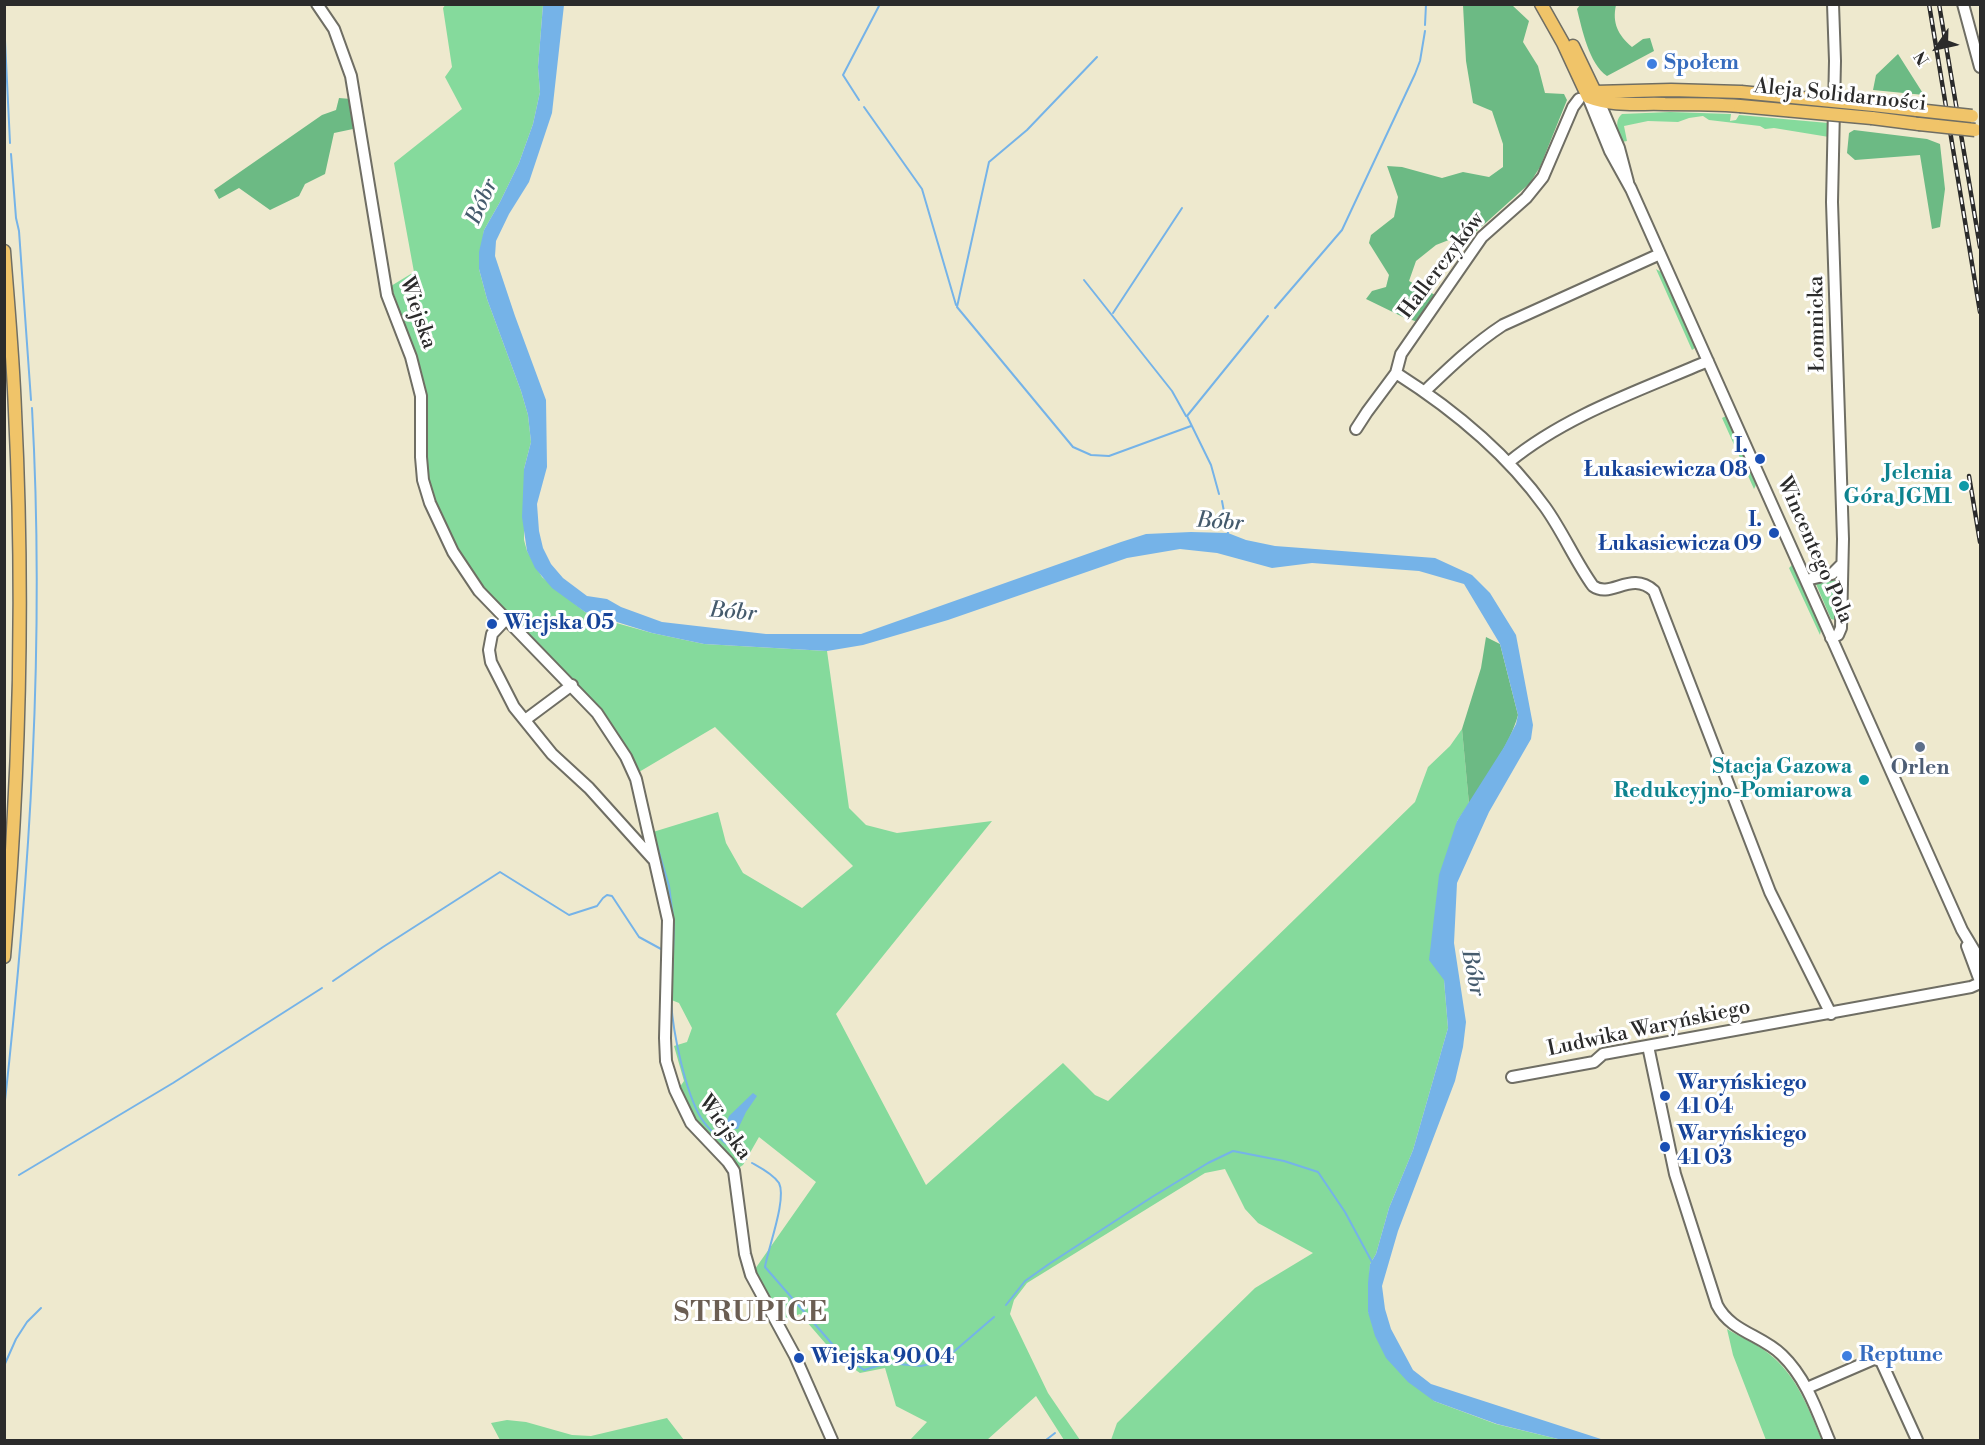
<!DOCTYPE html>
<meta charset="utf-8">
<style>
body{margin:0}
#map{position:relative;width:1985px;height:1445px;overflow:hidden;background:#eee9ce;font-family:"Libre Bodoni",serif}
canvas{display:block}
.frame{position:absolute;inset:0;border:6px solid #2b2b2b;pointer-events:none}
.north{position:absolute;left:1907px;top:18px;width:60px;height:60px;-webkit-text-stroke:4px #fff;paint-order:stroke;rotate:236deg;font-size:16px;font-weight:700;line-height:24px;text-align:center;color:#2b2b2b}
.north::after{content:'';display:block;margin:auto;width:21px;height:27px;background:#2b2b2b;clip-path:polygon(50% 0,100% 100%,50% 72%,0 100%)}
</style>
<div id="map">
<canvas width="1985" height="1445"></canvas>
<div class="frame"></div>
<div class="north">N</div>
</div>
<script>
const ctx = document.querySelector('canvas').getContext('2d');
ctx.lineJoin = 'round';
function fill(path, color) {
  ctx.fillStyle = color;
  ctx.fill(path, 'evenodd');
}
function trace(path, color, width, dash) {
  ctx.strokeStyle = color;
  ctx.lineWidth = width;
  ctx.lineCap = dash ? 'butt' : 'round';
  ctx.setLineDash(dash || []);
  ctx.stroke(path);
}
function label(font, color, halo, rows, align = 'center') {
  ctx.font = font + ' "Libre Bodoni",serif';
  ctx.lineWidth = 6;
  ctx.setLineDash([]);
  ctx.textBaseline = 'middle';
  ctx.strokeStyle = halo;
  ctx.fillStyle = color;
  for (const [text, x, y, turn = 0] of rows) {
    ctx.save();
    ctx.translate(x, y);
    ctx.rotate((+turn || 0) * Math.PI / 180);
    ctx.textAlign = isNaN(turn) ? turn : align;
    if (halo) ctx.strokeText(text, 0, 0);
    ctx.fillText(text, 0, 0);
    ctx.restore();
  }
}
fill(new Path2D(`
 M446 4 543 5 538 67 540 92 533 124 519 163 500 202 484 230 479 269 487 299 521 391 528 415 531 442 524 469V540L527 551 542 577 585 612 602 619 652 633 704 644 827 651 849 808 866 825 897 833 992 821 836 1014 926 1185 1063 1063 1095 1095 1108 1101 1415 802 1428 767 1450 746 1462 729 1469 804 1457 821 1444 980 1448 1028 1413 1150 1389 1208 1376 1254 1370 1264 1368 1312 1434 1401 1496 1424 1562 1440H1111L1117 1423 1255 1288 1313 1253 1258 1223 1245 1209 1225 1169 1205 1173 1027 1283 1014 1300 1010 1314 1048 1393 1080 1440H1064L1036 1396 987 1440H910L927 1422 896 1406 885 1368 860 1373 838 1358 800 1314 784 1320 760 1283 755 1269 816 1182 759 1137 743 1165 740 1167 735 1164 714 1137 700 1126 679 1088 684 1081 674 1046 687 1042 692 1028 679 1003 669 999 672 922 666 887 653 832 718 812 726 843 743 873 802 908 853 866 715 727 639 772 618 733 605 716 483 587 456 549 434 502 427 477 424 450 425 396 422 373 391 286 414 272 394 163 462 109 445 77 452 67 443 8Z
 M1670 112 1731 114 1730 121 1736 120 1739 115 1828 123 1829 137 1774 128 1765 129 1760 126 1709 120 1703 116 1689 118 1678 122 1648 121 1624 126 1627 141 1622 142C1619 132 1613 122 1622 114Z
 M1656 269 1661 272 1695 348 1692 350Z
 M1726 416 1756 485 1754 489 1722 418Z
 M1792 565 1821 630 1820 635 1789 568Z
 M1835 578 1837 580 1835 620 1831 619 1816 584Z
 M1727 1329C1740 1337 1756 1343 1768 1353 1797 1375 1808 1408 1822 1440H1766L1733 1355Z
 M667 1418 684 1440H500L491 1423 507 1420 526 1422 572 1435 591 1436Z`), '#85da9c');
fill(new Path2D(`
 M1463 5H1512L1529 21 1523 42 1538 66 1545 93 1564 94 1567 100 1540 167 1530 183 1469 238 1459 236 1436 245 1416 261 1409 281 1437 296 1418 322 1403 317 1366 299 1372 291 1386 287 1389 275 1369 243 1371 235 1394 217 1398 197 1387 166 1402 167 1442 178 1463 172 1489 177 1503 167V144L1492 111 1473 103 1466 61Z
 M1580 5H1616C1612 23 1618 35 1632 47L1643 39 1650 38 1654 51 1607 76C1589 64 1582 29 1577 9Z
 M1898 54 1924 95 1873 90 1876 75Z
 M339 98 351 99 353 129 334 133 325 174 305 184 299 196 270 210 239 188 219 199 214 190 322 115 336 110Z
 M1854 130 1927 139 1940 144 1945 189 1940 227 1932 229 1920 155 1855 160 1847 153 1849 133Z
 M1486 637 1500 644 1518 715C1510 745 1485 778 1469 804L1462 729 1481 668Z`), '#6cba84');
fill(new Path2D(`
 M543 5H564L552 113 529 182 509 214 496 241 495 256 515 316 546 400 547 467 537 504 539 531 543 548 551 564 563 578 587 596 607 599 621 607 662 622 766 634H861L1121 542 1146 534 1191 532 1228 533 1246 540 1275 546 1435 558 1472 575 1490 593 1516 635 1533 725 1531 739 1489 812 1457 883 1454 943 1466 1022 1463 1047 1455 1081 1398 1231 1382 1286 1385 1309 1391 1329 1413 1370 1431 1384 1604 1440H1562L1497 1424 1434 1401 1408 1382 1386 1358 1375 1336 1368 1312V1283L1370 1264 1376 1254 1389 1208 1413 1150 1448 1028 1444 980 1429 960 1439 875 1457 821 1504 747 1516 724 1518 715 1500 644 1464 584 1419 571 1312 563 1272 568 1217 553 1180 549 1127 558 948 620 863 645 827 651 704 644 652 633 585 612 552 588 535 568 527 551 522 517 524 469 531 442 528 415 521 391 487 299 479 269V252L484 230 500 202 519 163 533 124 540 92 538 67Z
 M753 1093 757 1096 746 1112 738 1129H731L725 1126 729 1116Z`), '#75b3e8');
trace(new Path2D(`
 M4 20 10 143
 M1425 25 1426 4
 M1097 57 1027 130 989 162 957 307 1073 447 1091 455 1109 456 1191 426
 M859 100 843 75 880 4
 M864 107 922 189 956 305
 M11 154 16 218 19 231 31 400
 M1084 280 1172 391 1186 416
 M1275 308 1342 230 1415 74 1420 61 1425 31
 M1113 313 1182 208
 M1219 494 1211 465 1187 416 1268 316
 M1222 501 1228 533
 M654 835 669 886 674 924 673 953
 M671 953 673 954C673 970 670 986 671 1001 673 1033 685 1091 701 1118 712 1135 731 1147 746 1159
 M333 981 383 947 500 872 569 915 597 906 603 898 607 895 612 896 639 937 661 949
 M4 1110C30 876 45 643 32 408
 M752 1163C761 1168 773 1174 779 1183 787 1199 768 1248 765 1267L840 1353 864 1370 887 1363 921 1366 943 1361 994 1317
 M19 1175 173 1083 322 988
 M1006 1305 1025 1281 1049 1264 1152 1197 1208 1163 1233 1151 1284 1161 1318 1172 1345 1212 1372 1262
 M4 1366 16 1339 27 1322 41 1308
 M1046 1440 1055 1433`), '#75b3e8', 2);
const minor = new Path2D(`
 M317 4 334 29 351 76 387 295 411 357 421 396V457L423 480 430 503 453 552 479 591 597 713 626 757 636 779 668 920 665 1038 666 1061 675 1090 691 1123 728 1162 734 1171 745 1254 751 1275 795 1356 832 1440
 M1963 4 1980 67
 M1628 182 1619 148 1595 92 1588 97 1610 151 1631 189 1962 930 1980 960
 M1396 373C1451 408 1507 454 1545 507 1563 532 1575 561 1593 586 1611 599 1631 570 1654 591L1770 892 1831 1014
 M1425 391C1450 367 1474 344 1503 325L1660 254
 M1356 429 1367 412 1396 373 1401 354 1482 237 1526 198 1543 177 1573 107 1579 99
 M1509 462C1566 415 1641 390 1708 361
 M1806 580 1832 574 1842 564
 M506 619 492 634 489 650 491 662 514 707 552 754 589 788 653 859
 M1831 638 1838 635 1841 628 1843 539 1832 202 1835 61 1833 4
 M525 720 572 685
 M1967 946 1980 981
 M1648 1046 1675 1174 1717 1305C1731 1332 1762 1335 1782 1355 1806 1378 1817 1411 1829 1440
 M1512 1077 1594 1062 1603 1054 1971 987 1980 983
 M1807 1388 1874 1359 1881 1361 1917 1440`);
const major = new Path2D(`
 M1541 4 1563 43 1588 97C1614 107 1638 103 1665 104 1690 104 1715 104 1740 106
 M1573 46 1595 92 1671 90 1741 92
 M1873 105 1917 110
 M1872 118 1919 124
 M4 251C8 304 13 357 15 411 24 593 20 775 4 957`);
trace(minor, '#6f6e64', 14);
trace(major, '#6f6e64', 15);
trace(minor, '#fff', 10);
trace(major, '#f0c469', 12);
const rail = new Path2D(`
 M1929 4 1980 312
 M1939 4 1980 247
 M1969 476 1980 542`);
trace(rail, '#2b2b2b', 4.5);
trace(rail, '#fff', 2, [7]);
const majorBridge = new Path2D(`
 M1741 92 1873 105
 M1740 106 1872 118
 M1917 110 1972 116
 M1919 124 1975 130`);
trace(majorBridge, '#6f6e64', 15, []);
trace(majorBridge, '#f0c469', 12);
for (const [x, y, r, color] of [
 [1652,64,6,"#3f7fe0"],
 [1760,459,6,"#1a4fb4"],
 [1964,486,6,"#0f9aa8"],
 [1774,533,6,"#1a4fb4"],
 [492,624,6,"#1a4fb4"],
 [1920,747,6,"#5c6f8a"],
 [1864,780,6,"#0f9aa8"],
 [1665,1096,6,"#1a4fb4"],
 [1665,1147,6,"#1a4fb4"],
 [1847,1356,6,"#3f7fe0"],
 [799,1358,6,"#1a4fb4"]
]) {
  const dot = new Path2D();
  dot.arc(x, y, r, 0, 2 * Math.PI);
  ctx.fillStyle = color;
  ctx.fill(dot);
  trace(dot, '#fff', 2);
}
label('bold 21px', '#366cbe', '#fff', [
 ["Społem",1664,64],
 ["Reptune",1859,1356]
], 'left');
label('21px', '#2b2b2b', '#fff', [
 ["Aleja Solidarności",1840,96,6],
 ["Hallerczyków",1442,266,-53],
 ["Wiejska",417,313,71],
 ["Łomnicka",1818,324,-91],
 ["Wincentego Pola",1814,550,66],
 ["Ludwika Waryńskiego",1649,1029,-12],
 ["Wiejska",724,1128,54]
]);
label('bold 21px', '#164399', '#fff', [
 ["I.",1748,447,"right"],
 ["Łukasiewicza 08",1748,471,"right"],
 ["I.",1762,521,"right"],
 ["Łukasiewicza 09",1762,545,"right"],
 ["Wiejska 05",504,624],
 ["Waryńskiego",1677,1084],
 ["41 04",1677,1108],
 ["Waryńskiego",1677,1135],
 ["41 03",1677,1159],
 ["Wiejska 90 04",811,1358]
], 'left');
label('bold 21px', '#0d838f', '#fff', [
 ["Jelenia",1952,474],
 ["Góra JGM1",1952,498],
 ["Stacja Gazowa",1852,768],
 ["Redukcyjno-Pomiarowa",1852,792]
], 'right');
label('bold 21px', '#4e5e75', '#fff', [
 ["Orlen",1920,769]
]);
label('italic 22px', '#455b6d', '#fff', [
 ["Bóbr",483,202,-66],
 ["Bóbr",1220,523,4],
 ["Bóbr",733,613,5],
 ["Bóbr",1472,973,79]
]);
ctx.letterSpacing = '1.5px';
label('bold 27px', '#6b5e53', '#fff', [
 ["STRUPICE",751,1315]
]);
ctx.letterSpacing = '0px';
</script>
